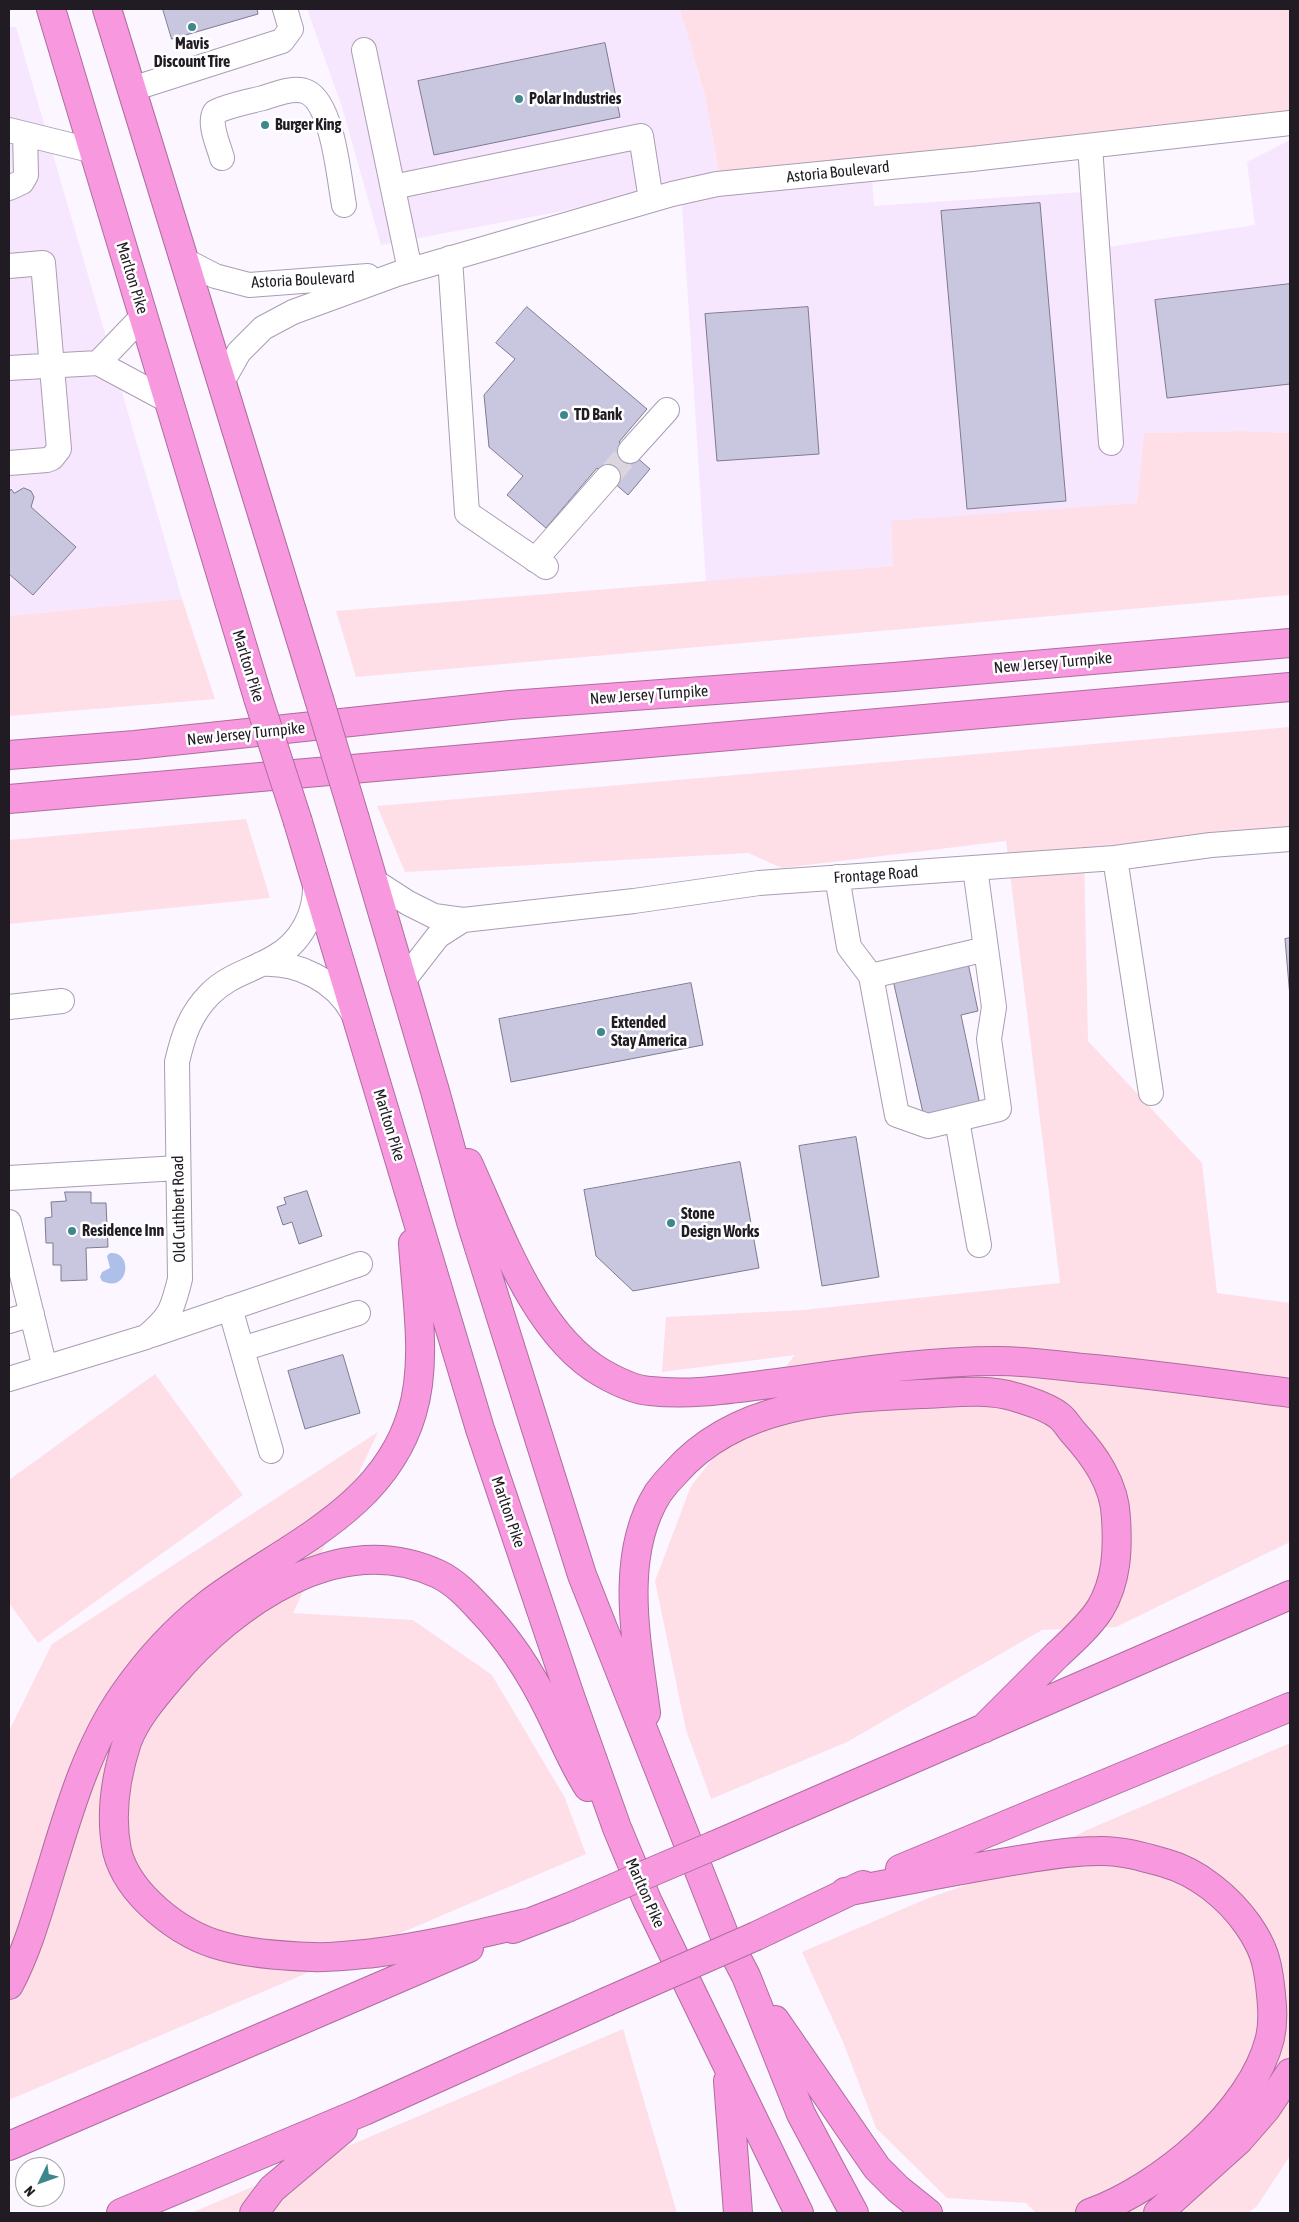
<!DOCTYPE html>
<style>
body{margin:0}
#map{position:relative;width:1299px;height:2222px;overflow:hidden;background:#fbf6ff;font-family:"Asap Condensed",sans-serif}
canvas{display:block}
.frame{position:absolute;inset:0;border:10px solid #211c24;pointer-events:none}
.north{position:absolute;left:15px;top:2157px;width:50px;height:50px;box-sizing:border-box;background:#fff;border:1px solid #a6a4a7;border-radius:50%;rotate:228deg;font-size:14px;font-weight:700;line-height:20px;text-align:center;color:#211c24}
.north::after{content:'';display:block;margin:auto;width:18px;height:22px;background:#3e878a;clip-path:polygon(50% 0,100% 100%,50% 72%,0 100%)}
</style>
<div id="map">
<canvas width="1299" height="2222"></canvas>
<div class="frame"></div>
<div class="north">N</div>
</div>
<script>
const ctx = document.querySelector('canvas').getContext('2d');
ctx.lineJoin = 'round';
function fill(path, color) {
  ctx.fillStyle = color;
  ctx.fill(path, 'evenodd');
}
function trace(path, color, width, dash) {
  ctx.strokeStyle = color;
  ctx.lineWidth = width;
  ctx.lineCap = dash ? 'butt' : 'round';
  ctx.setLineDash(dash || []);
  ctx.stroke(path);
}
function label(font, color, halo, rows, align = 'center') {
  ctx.font = font + ' "Asap Condensed",sans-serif';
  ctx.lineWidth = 5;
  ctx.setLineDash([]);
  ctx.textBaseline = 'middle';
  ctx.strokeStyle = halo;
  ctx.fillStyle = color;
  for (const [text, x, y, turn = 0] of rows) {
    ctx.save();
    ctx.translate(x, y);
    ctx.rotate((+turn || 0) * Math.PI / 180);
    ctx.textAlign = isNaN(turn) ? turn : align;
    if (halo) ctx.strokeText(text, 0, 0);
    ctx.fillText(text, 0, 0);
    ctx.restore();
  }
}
fill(new Path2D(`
 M307 9H680L705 96 720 178 871 163 874 206 1100 191 1107 247 1255 225 1247 162 1290 140V433L1242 431 1144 433 1137 503 891 522 893 566 706 582 681 189 381 245 342 107Z
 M9 27H16L182 599 9 616Z`), '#f6e7fe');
fill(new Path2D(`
 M680 9H1290V115L720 178 705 96Z
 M1242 431 1290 433V595L356 677 336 611 893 566 891 521 1137 503 1144 433Z
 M182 599 215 699 9 716V616Z
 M1290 727V829L1084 849 1088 1041 1202 1163 1217 1293 1290 1303V1542L1116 1627 1042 1630 847 1742 711 1799 686 1730 655 1581 691 1486 795 1355 662 1372 666 1317 803 1310 1060 1283 1006 841 782 868 748 853 405 872 377 806Z
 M246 819 270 898 9 924V840Z
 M155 1374 243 1495 38 1643 9 1603V1480Z
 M378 1432 293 1613 413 1620 492 1675 565 1798 586 1854 9 2100V1731L52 1644Z
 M1290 1743V2156L1257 2206 1248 2213H1036L1026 2203 947 2198 876 2128 843 2042 802 1952 926 1899 1008 1870 1087 1830Z
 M623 2029 677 2213H191Z`), '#fedfe7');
fill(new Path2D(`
 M110 1253C134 1251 129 1294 102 1281L100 1277 102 1272 110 1268 107 1256Z`), '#aebfe9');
const building = new Path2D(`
 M163 9H257L258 14 172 39Z
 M605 43 620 117 434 155 418 81Z
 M1040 203 1066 501 967 509 941 211Z
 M1290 284V384L1167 398 1155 300Z
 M527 307 647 409 619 442 650 469 628 495 597 468 546 528 507 495 523 476 489 447 484 395 515 359 496 343Z
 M808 307 819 454 717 461 705 314Z
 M24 488 31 491 34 497 31 507 76 547 33 595 9 574V492L11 489 14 493Z
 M1290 938V997L1285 939Z
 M968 963 978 1011 961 1015 980 1105 924 1117 893 980Z
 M691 983 703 1045 511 1082 499 1019Z
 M856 1137 879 1277 822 1286 799 1146Z
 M740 1162 759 1268 633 1291 596 1256 584 1190Z
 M307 1191 322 1236 299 1244 292 1222 283 1225 277 1207 286 1204 284 1198Z
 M65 1192H91V1203H106L108 1247 86 1248 87 1280 61 1281V1265H53V1243H46L45 1218 52 1217 51 1202 66 1201Z
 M343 1355 360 1413 305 1429 288 1371Z`);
fill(building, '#c9c6df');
trace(building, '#7e7b91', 1);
trace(new Path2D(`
 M608 477 630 451`), '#dad5de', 24, [24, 12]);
const minor = new Path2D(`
 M364 50 410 270
 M132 89 282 41 291 29 285 9
 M9 130 94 151
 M1090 146 1111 443
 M222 158C219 146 208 124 215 112 230 105 247 102 263 98 276 94 294 86 307 92 333 104 339 179 344 205
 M393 187 641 136 651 200
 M9 188 22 182 26 175 25 134
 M450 258 467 513 546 567
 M184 260 215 276 249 285 368 276
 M9 266 43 263 59 449 52 458 47 460 9 463
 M143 316 98 363 169 401
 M9 368 98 363
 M222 382 239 352 263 328 293 312 397 274 672 194 717 184 972 159 1290 123
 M630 451 667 410
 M535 560 608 477
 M1115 858 1151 1093
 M837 877 849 947 871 976 897 1115 928 1126 999 1109 989 1039 994 1007 975 868
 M374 881 408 903 434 916 463 920 634 901 759 883 1115 858 1211 845 1290 839
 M261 964C298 962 335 980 353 1013
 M871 976 986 949
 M403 981 438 936 463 920
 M9 1007 62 1001
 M957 1120 979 1245
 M9 1178 178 1168
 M9 1222 45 1368
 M230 1308 271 1451
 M9 1321 32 1314
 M152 1335 360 1264
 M242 1349 358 1313
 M9 1379 146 1337C171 1316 172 1310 180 1279L177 1062C183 1036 190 1014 210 994 229 975 251 971 273 958 301 943 317 913 315 881`);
const highway = new Path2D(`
 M51 9 258 698
 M107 9 319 699
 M9 755 135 745 510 705 894 677 1290 643
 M9 799 1290 687
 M355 819 435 1091 471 1222 582 1575 724 1934 746 1976 801 2114 854 2213
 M298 822 480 1429 570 1696 617 1828 647 1900 799 2213
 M468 1163C499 1230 535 1335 602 1373 616 1381 634 1390 650 1391 693 1396 737 1388 778 1383 850 1373 924 1361 997 1361 1025 1361 1054 1365 1082 1368 1152 1374 1221 1384 1290 1393
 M646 1713C637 1643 618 1557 658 1493 663 1486 669 1479 675 1473 736 1403 835 1398 921 1394 952 1393 986 1388 1015 1397 1029 1401 1047 1407 1058 1415 1064 1419 1068 1426 1072 1431 1094 1455 1115 1484 1116 1518 1118 1549 1117 1581 1100 1609 1089 1626 1072 1641 1057 1655 1033 1679 1008 1704 983 1729
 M715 1845 1290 1595
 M900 1869 1290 1707
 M845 1892C897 1882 949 1872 1001 1863 1033 1858 1065 1851 1098 1851 1120 1850 1144 1857 1165 1863 1198 1872 1229 1898 1248 1925 1263 1947 1267 1960 1270 1985 1272 2003 1274 2020 1270 2038 1252 2112 1160 2188 1090 2213
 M531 1922C479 1934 428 1946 374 1953 355 1955 333 1958 313 1957 283 1956 251 1954 222 1946 180 1935 128 1895 117 1851 110 1816 116 1776 127 1742 136 1718 155 1696 172 1676 234 1603 339 1528 438 1574 455 1582 468 1596 480 1609 509 1639 531 1673 549 1710 562 1736 572 1762 588 1787
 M513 1929 567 1908
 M756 1936 863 1885
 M9 1985C25 1955 35 1922 45 1889 66 1822 84 1751 124 1694 147 1661 175 1630 207 1605 281 1548 383 1512 412 1413 428 1361 416 1296 413 1243
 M775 2020 877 2168 898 2189 928 2213
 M728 2081 738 2213
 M9 2146 469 1948
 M121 2213 364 2111 606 2002
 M254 2213 272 2189 343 2129
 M1158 2213 1239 2140 1266 2109 1290 2073`);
trace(minor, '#aa9db2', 26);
trace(highway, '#ad6d9e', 30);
trace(minor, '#fff', 24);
trace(highway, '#f899df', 28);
const highwayBridge = new Path2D(`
 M258 698 298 822
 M319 699 355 819
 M567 1908 715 1845
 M606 2002 756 1936`);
trace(highwayBridge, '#ad6d9e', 30, []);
trace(highwayBridge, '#f899df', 28);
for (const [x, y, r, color] of [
 [192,27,5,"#3e878a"],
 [519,99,5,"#3e878a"],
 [265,125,5,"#3e878a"],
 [564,415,5,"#3e878a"],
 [601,1032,5,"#3e878a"],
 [671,1223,5,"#3e878a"],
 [72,1231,5,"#3e878a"]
]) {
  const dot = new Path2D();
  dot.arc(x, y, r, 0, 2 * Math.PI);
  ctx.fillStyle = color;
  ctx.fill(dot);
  trace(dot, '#fff', 2);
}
label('bold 16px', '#211c24', '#fff', [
 ["Mavis",192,44,"center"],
 ["Discount Tire",192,62,"center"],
 ["Polar Industries",529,99],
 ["Burger King",275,125],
 ["TD Bank",574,415],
 ["Extended",611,1023],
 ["Stay America",611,1041],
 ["Stone",681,1214],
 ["Design Works",681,1232],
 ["Residence Inn",82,1231]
], 'left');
label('16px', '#211c24', '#fff', [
 ["Astoria Boulevard",838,172,-6],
 ["Marlton Pike",132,278,73],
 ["Astoria Boulevard",303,280,-3],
 ["New Jersey Turnpike",1053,663,-5],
 ["Marlton Pike",248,666,73],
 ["New Jersey Turnpike",649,695,-4],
 ["New Jersey Turnpike",246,734,-6],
 ["Frontage Road",876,875,-4],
 ["Marlton Pike",389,1125,73],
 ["Old Cuthbert Road",179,1209,-91],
 ["Marlton Pike",508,1512,71],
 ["Marlton Pike",645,1893,66]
]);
</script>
